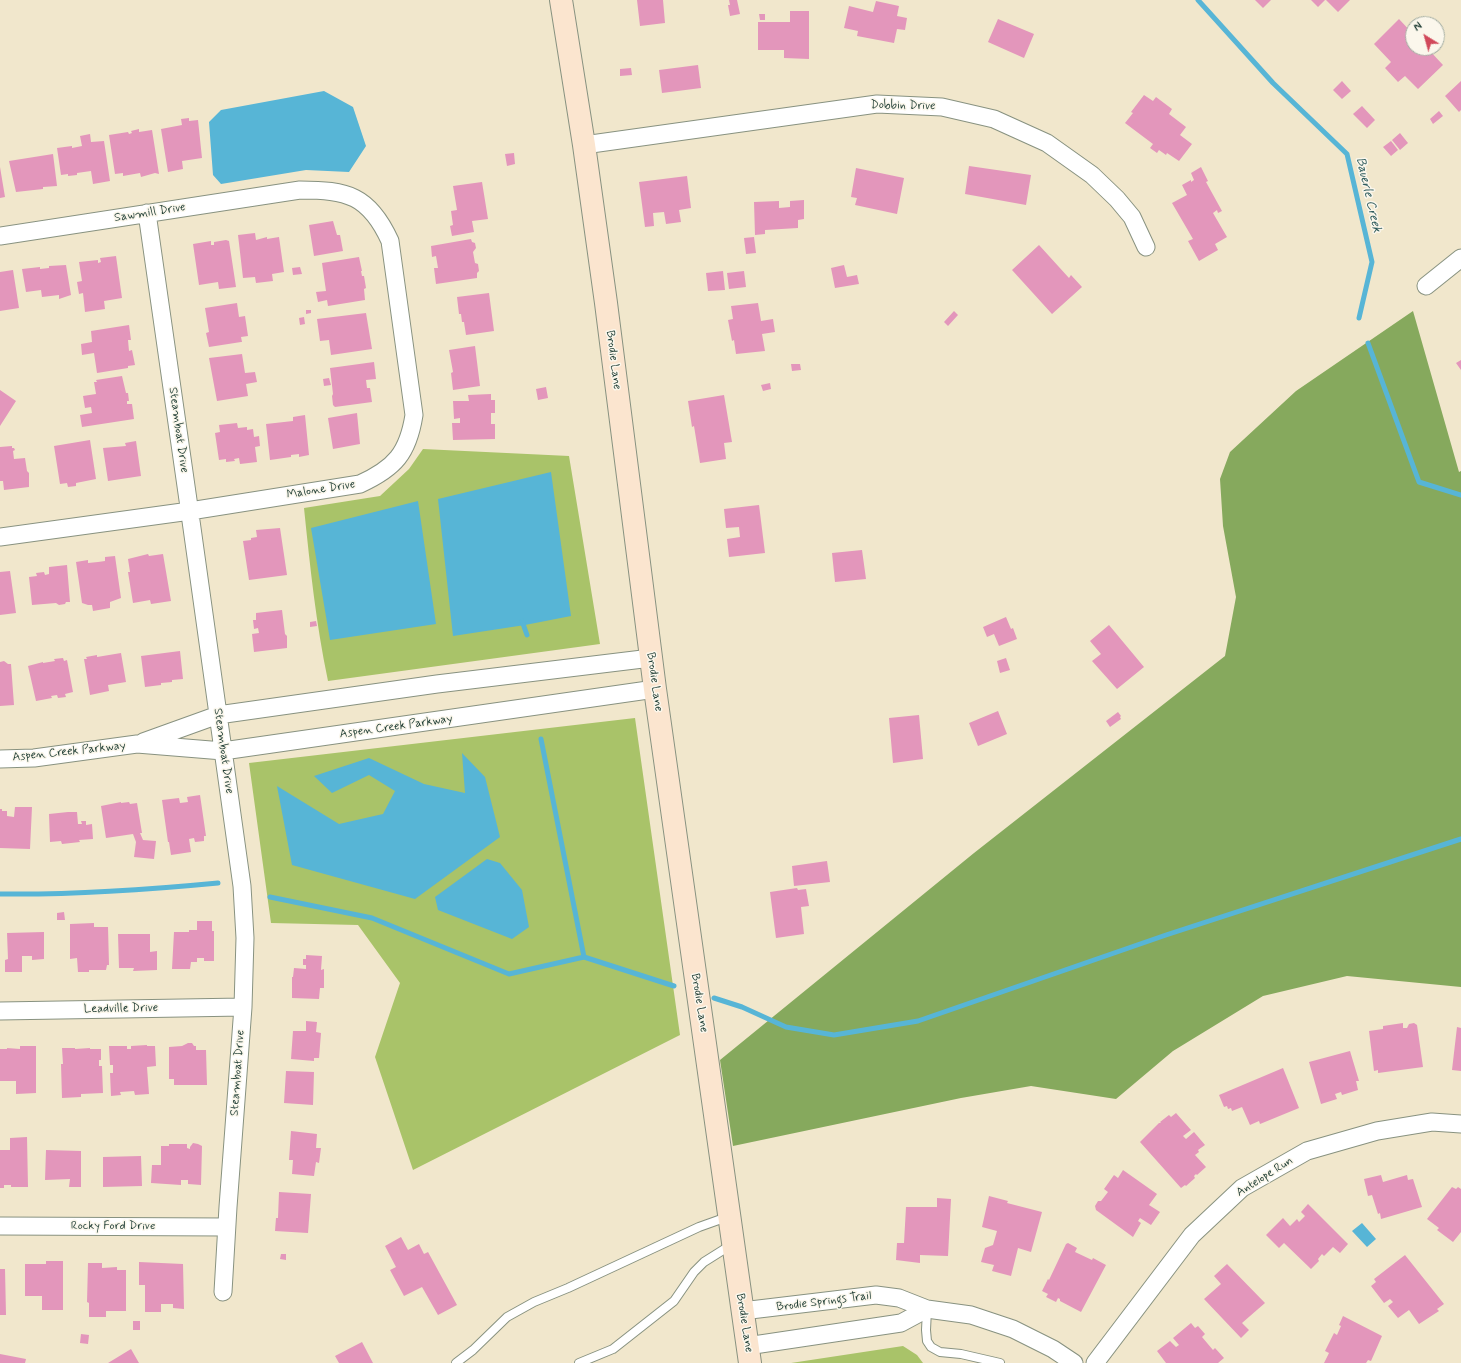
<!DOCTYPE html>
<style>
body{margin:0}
#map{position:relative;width:1461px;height:1363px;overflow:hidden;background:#f1e7cc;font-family:Mynerve,sans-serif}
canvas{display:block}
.north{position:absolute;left:1405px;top:16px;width:40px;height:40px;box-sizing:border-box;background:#fbf7ec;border:1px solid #a3ada2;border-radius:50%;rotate:323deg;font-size:11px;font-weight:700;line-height:16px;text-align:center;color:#1f3d34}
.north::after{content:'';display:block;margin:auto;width:14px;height:18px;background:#d1495b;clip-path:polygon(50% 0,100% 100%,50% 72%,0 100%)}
</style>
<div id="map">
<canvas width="1461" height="1363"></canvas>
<div class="north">N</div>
</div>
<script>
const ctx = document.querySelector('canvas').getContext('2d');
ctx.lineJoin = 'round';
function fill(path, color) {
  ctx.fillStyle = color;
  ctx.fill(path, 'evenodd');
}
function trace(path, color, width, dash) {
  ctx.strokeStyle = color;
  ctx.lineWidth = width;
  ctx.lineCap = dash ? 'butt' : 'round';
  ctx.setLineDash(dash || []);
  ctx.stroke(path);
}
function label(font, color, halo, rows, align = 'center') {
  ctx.font = font + ' Mynerve,sans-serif';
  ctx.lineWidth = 3;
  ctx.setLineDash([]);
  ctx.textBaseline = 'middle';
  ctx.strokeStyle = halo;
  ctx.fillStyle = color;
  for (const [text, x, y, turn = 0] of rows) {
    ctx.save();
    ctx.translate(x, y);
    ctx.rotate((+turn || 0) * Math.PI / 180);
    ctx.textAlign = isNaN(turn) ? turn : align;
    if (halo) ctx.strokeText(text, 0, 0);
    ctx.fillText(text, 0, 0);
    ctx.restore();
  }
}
fill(new Path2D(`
 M423 449 569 456 600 644 328 681C316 624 310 566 304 508L380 496 409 469Z
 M635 718 680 1035 413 1170 375 1057 400 983 358 925 271 923 249 763Z
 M903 1346 917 1355 923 1363H791Z`), '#a9c369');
fill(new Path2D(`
 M1413 311 1459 472 1461 471V987L1347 976 1263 996 1173 1051 1116 1099 1031 1086 961 1098 733 1146 720 1060 974 853 1225 656 1236 597 1223 526 1220 479 1230 452 1296 391Z`), '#86a95d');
fill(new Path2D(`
 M324 91 353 107 366 146 349 172 306 170 221 184 213 175 209 122 221 110Z
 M551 472 571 616 525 625 453 636 438 499Z
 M418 501 436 624 330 640 311 528Z
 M462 753 485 777 500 837 415 899 292 865 277 786 339 824 383 814 395 791 369 775 332 793 314 776 369 758 424 784 465 793Z
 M487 859 500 863 522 890 529 927 512 939 438 910 435 897Z
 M1362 1223 1376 1239 1367 1247 1352 1231Z`), '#57b5d6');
trace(new Path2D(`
 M1198 0 1273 83 1347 154 1372 262 1359 318
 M1368 343 1419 482 1461 495
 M522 621 527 635
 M541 739 584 957 674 986
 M0 894C73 895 145 890 218 883
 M270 897 372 918 509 974 584 957
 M714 998 742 1007 786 1027 834 1035 918 1021 1166 935 1461 839`), '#57b5d6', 5);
fill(new Path2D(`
 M637 0H663L665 23 640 26Z
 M729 0H737L740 14 730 16 728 5H730Z
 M1255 0H1271L1263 8Z
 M1311 0H1325L1318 7Z
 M1326 0H1350L1338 12Z
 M876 1 899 6 897 16 907 18 905 30 897 29 894 43 857 36 858 31 844 28 849 6 873 12Z
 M790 11H809V59L784 58V50H758V22H790Z
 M759 14H765V20H760Z
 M998 19 1034 34 1024 58 988 42Z
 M1399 19 1413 34 1411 37 1413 39V48H1422L1426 52 1429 50 1443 65 1418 89 1405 76 1398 82 1385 68 1391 62 1374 44Z
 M698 65 701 88 662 93 659 70Z
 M631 68 632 75 620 76V69Z
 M1342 81 1351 91 1342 99 1333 90Z
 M1461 81V110L1459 112 1445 96Z
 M1144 95 1153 101 1156 97 1172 109 1169 114 1186 127 1180 135 1192 144 1179 161 1167 153 1166 155 1159 150 1157 153 1150 148 1153 144 1125 123 1133 113 1131 112Z
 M1362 106 1375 120 1367 128 1353 114Z
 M1439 111 1443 116 1433 124 1430 119Z
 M189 118V121L198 120 202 158 182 161 183 169 168 172 161 129 182 125 181 119Z
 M139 129V132L152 130 159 174 155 173 141 177 140 173 123 176V173L115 174 109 135 128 132 129 134 132 133 131 131Z
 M1400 133 1408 143 1400 150 1392 140Z
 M90 134 91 142 104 141 110 181 93 184 91 171 77 173V175L68 176V174L61 175 57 148 72 146V148L82 146 80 136Z
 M1391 141 1398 150 1391 156 1383 147Z
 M514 153 515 164 507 166 505 154Z
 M53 154 57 186 43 187V189L16 192 9 161Z
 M969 166 1031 175 1026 205 965 194Z
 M0 167 5 197 0 198Z
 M1201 167 1208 181 1206 182 1222 211 1218 213 1217 210 1213 213 1227 237 1215 244 1218 250 1199 261 1188 241 1193 239 1172 203 1187 195 1182 185 1191 180V182L1194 180 1191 173Z
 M856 168 904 178 897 214 855 205 857 198 851 197Z
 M687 176 691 208 679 210 681 222 666 224 664 212 653 213 654 226 645 227 639 182Z
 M482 182 488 219 472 221 474 232 452 236 450 226 453 225 451 211 457 210 453 186Z
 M804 200V219L798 220V228L765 230V234L755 235 754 202 779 201V208L790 207V201Z
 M333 221 337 235H340L343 251 314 256 309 225Z
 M255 233 256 240 267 237V239L279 237 284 272 272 274 273 281 256 283 255 277 243 278 238 235Z
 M754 237 756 253 746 254 744 238Z
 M471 239 472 242 475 243 476 248 473 252 475 263 478 264 479 271 477 273V278L436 284 434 268H438L436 256 432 257 431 246Z
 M226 240 229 241 236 287 219 289 218 282 199 285 193 244 211 241V245H214V242Z
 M1039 245 1069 278 1071 275 1082 287 1052 314 1012 270Z
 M116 256 122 298 104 301 105 309 85 312 83 293 79 294 77 282 82 281 79 262 98 260V263L101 262 100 258Z
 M359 257 362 271H361L362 276H364L366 288 364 289 365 300 328 306 327 300 318 302 316 292 326 291 322 263Z
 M66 265 71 295 59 299V295L42 297 41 290 26 292 22 269 40 267V269L49 268V266Z
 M844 265 847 277 857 275 859 284 835 288 831 268Z
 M300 267 302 274 293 275 292 268Z
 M13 270 19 308 0 311V272Z
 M723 271 725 290 708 291 706 273Z
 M744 271 746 287 729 289 727 273Z
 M489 293 494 331 466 335 464 322H462L461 314H459L457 297Z
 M237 303 239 317 245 316 248 336 241 337 242 342H241L209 347 206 333 209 332 205 308Z
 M758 303 761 321 773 319 775 332 762 334 765 351 736 354 734 340 732 341 728 320 733 319 731 306Z
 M306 310H311V313L306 314Z
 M954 311 958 315 948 326 944 322Z
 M366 313 372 349 331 355 329 340 320 341 317 319Z
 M304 317 305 324 300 325 299 318Z
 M129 325 131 340H128L129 351 132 350 135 365 128 366V368L97 373 94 353 82 355 81 344 92 342 91 331Z
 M475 346 480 386 453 390 451 373 453 372 449 350Z
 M242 354 245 373 255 372 257 382 246 384 248 396 217 401 209 358Z
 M1461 360V370L1456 363Z
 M374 362 376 379 366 380 367 388H370L372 402 335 407 333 405 332 396 333 394 330 368Z
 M791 364H800L801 370 792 371Z
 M122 376 126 393H128L129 401H127V404H132L134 419 82 427 80 415 92 413 91 407 85 408 83 396 96 394 94 382H97L96 380Z
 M329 378 331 385 324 386 323 379Z
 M770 383 771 389 763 391 761 385Z
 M546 387 548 398 538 400 536 389Z
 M0 390 16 401 0 426Z
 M491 394V400H495V413H491V424H495V439L453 440 452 423H460V418L454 419 453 401H469L468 395Z
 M724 395 732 442 724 443 726 459 700 463 694 426 692 427 688 401Z
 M357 413 360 444 333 449 328 418Z
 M305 415 309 455 299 457V454L291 455V457L270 460 266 424 293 421V417Z
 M237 423 238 428 247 427V430L253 429 254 437 259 436 260 446 255 447 257 462 240 464 239 458 234 459 235 461 226 462V459L219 460 215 433 220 432 219 425Z
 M90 440 96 479 76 483V486L68 487 67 483 60 484 54 446Z
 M136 441 141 476 108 481 103 448 126 446 125 443Z
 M12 446V448H14L15 450 13 451 14 459 25 458 27 471 29 473V487L4 490 3 481H0V447Z
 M759 505 765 553 729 557 727 539 740 537 739 527 726 528 724 509Z
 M280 528 287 575 249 580 243 541 251 540V538L257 537 256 530Z
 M862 550 866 579 835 582 832 553Z
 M148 554 149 556 163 554 171 601 151 604 150 600 133 603 128 572H130L128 559Z
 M115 556 121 598 110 602V608L93 611 92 605H88L82 603 76 562 88 560V563L98 562 105 561V557Z
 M67 565 70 602H66L65 604 59 605 56 603 32 605 29 577 37 576 36 573 44 572 45 575 49 574V567Z
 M10 571 16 613 0 615V572Z
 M282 610 285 634 287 636V648L254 652 252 634 259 633 258 628 254 629 253 620H256V613Z
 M1006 617 1011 629 1013 628 1017 639 999 646 994 634 987 637 983 627Z
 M316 621 317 626 310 627V622Z
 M1109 625 1144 667 1117 689 1092 661 1101 654 1090 641Z
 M180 651 183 679 172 680V682L161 683V685L145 687 141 656Z
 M121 653 126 682 108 685 109 691 90 695 84 659H87L86 657 97 655V657Z
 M63 658 64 661 67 660 73 692 65 694 66 697 58 698 57 695 51 696 52 698 36 701 28 666 43 662V663L55 661 54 659Z
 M1006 658 1010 670 1000 673 997 661Z
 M4 661 8 664H11L14 705 0 706V662Z
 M998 711 1007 734 978 746 969 723Z
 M1118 712 1121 716 1120 717 1121 719 1110 727 1106 721Z
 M919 715 923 759 893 763 889 718Z
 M200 795 206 836H204V841L195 842 194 838 189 839 191 852 171 855 169 842H168L162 800 179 798 180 803 188 802 187 797Z
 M121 802V803L129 802 130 804 137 803 142 833H140L143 840 156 841 154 859 134 857 136 842 133 834 106 838 101 806Z
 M15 807H32L30 849 0 848V809H2V811H7V816L14 817Z
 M68 812H77L78 824H82L81 821H86V825L92 824 93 839 79 840 80 842 62 844 61 841 50 842 49 814Z
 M827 861 830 882 794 886 792 866Z
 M797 888 798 890 806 889 809 906 801 907 804 934 776 938 770 892Z
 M64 912 65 920H57V913Z
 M197 921H212V931H214V961H204V958H197V962H191L190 969H172L174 932H189V930H197Z
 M94 923V927H108L109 965H107L106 970H89V972H78L77 958 70 959V924Z
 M44 932V959L32 960V956H22V972H5V960L8 959 7 933Z
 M118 934H150V952L157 951V970L133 971 134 968H119Z
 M306 955 322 956 321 970 324 969V988H320L319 999 292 998V977H293L294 968 306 969V965H303V959H306Z
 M306 1021 317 1022 316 1032 321 1033 319 1058H314V1061L291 1059 293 1031H306Z
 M1403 1023V1028H1407L1409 1024 1414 1023 1417 1025 1423 1067 1378 1073V1070L1374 1071 1369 1031 1383 1029V1026Z
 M1457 1027 1461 1028V1071L1452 1070Z
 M188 1043H192L194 1046H196V1050H206L207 1085H174V1079H169V1047L182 1046Z
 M147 1045V1046H155L156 1066 147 1067 149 1094 135 1095 134 1091 120 1092 121 1095 111 1096 110 1073H113V1065H110L109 1046H127V1049H131V1046Z
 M20 1046H36V1093L16 1094V1081H0V1049H7V1048L20 1049Z
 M62 1048H75V1049L90 1048V1049H101V1060H99V1066H102L103 1093 81 1094V1097L62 1098 61 1064H63Z
 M1350 1051 1359 1081H1356L1358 1090 1342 1095 1341 1092 1335 1094 1337 1099 1321 1104 1309 1062Z
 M1283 1068 1299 1108 1260 1124 1259 1121 1250 1125 1242 1107 1232 1111 1231 1108 1228 1109 1227 1106 1224 1107 1219 1095Z
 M286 1071 314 1072 313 1105 284 1103Z
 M1176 1113 1191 1130 1183 1136 1186 1139 1194 1132 1205 1145 1198 1150 1199 1152 1195 1155 1206 1167 1197 1175 1196 1174 1194 1176 1195 1178 1186 1186 1185 1185 1181 1188 1140 1142 1159 1123H1161L1160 1122 1169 1115 1171 1117Z
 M291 1131 317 1134 316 1148H321L319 1163 316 1162 314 1176 292 1174 293 1160H289Z
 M27 1137 28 1187H11V1185H4V1188H0V1150H10V1138Z
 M193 1143 198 1144 202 1146 201 1185 188 1184V1180H181V1185L151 1183 152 1165H161V1146H169V1144H187V1148L190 1149V1147Z
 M46 1150 81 1151V1187H69L70 1179 45 1180Z
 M141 1156 142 1186 103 1187V1157Z
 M1123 1170 1157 1194 1149 1205 1160 1212 1151 1225 1140 1218 1138 1221 1141 1223 1133 1237 1096 1210 1095 1206 1098 1201H1101L1108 1192 1104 1189 1114 1175 1118 1178Z
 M1381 1175 1383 1182 1407 1175 1408 1180 1413 1179 1422 1207 1381 1219 1380 1213 1378 1214 1372 1195 1368 1196 1364 1179Z
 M1452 1187 1456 1189 1458 1187 1461 1189V1232L1453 1242 1437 1230 1439 1228 1427 1219Z
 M279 1192 311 1194 308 1233 275 1231 276 1218H278Z
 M989 1196 1008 1201 1007 1203 1042 1212 1031 1252 1018 1248 1011 1276 992 1271 994 1265 981 1262 985 1248 993 1245 997 1231 982 1227Z
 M937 1198 951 1199 948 1256 920 1255V1263L896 1260 897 1243H904L906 1207H937Z
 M1308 1204 1348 1244 1340 1253 1333 1247 1324 1256 1322 1254 1318 1259 1319 1261 1311 1269 1284 1243 1279 1248 1266 1235 1283 1218 1290 1226 1297 1219 1299 1222 1305 1216 1301 1212Z
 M401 1237 408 1250 419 1244 424 1254 428 1252 457 1305 438 1315 422 1287 404 1296 390 1270 396 1267 385 1246Z
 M1068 1243 1077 1248 1075 1252 1092 1260 1093 1258 1106 1265 1081 1312 1060 1301V1299L1058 1298 1056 1302 1046 1297 1048 1294 1042 1291 1048 1279 1049 1280 1066 1244Z
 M281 1254H286V1260L280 1259Z
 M1405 1255 1444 1304 1437 1309 1439 1311 1419 1324 1409 1310 1398 1318 1388 1306 1393 1302 1390 1299 1384 1303 1371 1286 1376 1282 1374 1279Z
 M46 1261H63V1310H42V1296H25V1264H46Z
 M139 1262 183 1264 184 1309 173 1308V1304H161V1312H145V1285H139Z
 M88 1263H102V1268L117 1267V1270H126V1311H106V1317H89V1303L87 1302Z
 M1227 1264 1265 1303 1242 1323 1249 1330 1241 1338 1204 1299 1221 1284 1214 1276Z
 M0 1269H5L6 1315H0Z
 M1343 1316 1382 1336 1371 1361 1368 1360 1366 1363H1324L1329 1353 1325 1351 1334 1333 1337 1335 1341 1326 1339 1325Z
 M133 1321H140V1330H133Z
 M1191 1323 1195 1328 1198 1326 1205 1334 1202 1337 1213 1350 1215 1348 1224 1358 1218 1363H1166L1157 1351 1170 1341 1176 1347 1179 1345 1173 1338Z
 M81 1334 89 1335 88 1344 80 1343Z
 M362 1342 373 1363H339L335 1356Z
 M131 1349 139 1363H108Z
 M0 1354 26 1359 25 1363H0Z`), '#e396bb');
const service = new Path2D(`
 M927 1310 926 1330 927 1341 931 1347 940 1352 961 1354 1000 1363
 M456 1363 473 1350 507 1317 534 1302 568 1288 699 1227 727 1217
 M579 1363 613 1349 674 1301 694 1272 704 1262 731 1245`);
const minor = new Path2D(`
 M584 145 877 104 942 107 994 119 1047 143 1092 175 1117 199 1132 217 1146 247
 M147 213 192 528 242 886 245 938 243 1007 228 1207 223 1292
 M0 236 300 190C347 190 369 195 390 241L414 415C408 453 395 468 360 484L190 511 0 537
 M1426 286 1461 258
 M143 742 218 715 437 684 651 658
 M0 759 34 758 137 744 223 751 655 689
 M0 1011 243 1007
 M0 1226 226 1227
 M742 1311 876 1295 899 1298 927 1309 971 1315 1013 1329 1053 1349 1074 1363
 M747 1346 901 1323 927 1309
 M1095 1363 1192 1235 1242 1188 1307 1151 1377 1131 1432 1122 1461 1124`);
const secondary = new Path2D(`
 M561 0 584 145 606 303 655 689 750 1363`);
trace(service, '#889280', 10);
trace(minor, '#889280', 19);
trace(secondary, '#889280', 24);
trace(service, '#fff', 8);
trace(minor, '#fff', 17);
trace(secondary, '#fbe5cf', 22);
label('12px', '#1f3d34', '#fbf7ec', [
 ["Dobbin Drive",903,106,1],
 ["Sawmill Drive",150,213,-9],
 ["Brodie Lane",613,360,83],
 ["Steamboat Drive",178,430,82],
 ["Malone Drive",321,490,-9],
 ["Brodie Lane",654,682,82],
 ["Aspen Creek Parkway",396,727,-8],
 ["Steamboat Drive",223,751,82],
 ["Aspen Creek Parkway",69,752,-6],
 ["Brodie Lane",699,1003,81],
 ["Leadville Drive",121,1009,-1],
 ["Steamboat Drive",238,1073,-86],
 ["Antelope Run",1265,1177,-32],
 ["Rocky Ford Drive",113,1226],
 ["Brodie Springs Trail",824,1302,-7],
 ["Brodie Lane",744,1323,81]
]);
label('italic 13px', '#2d5b5c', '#fbf7ec', [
 ["Bauerle Creek",1368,195,77]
]);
</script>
